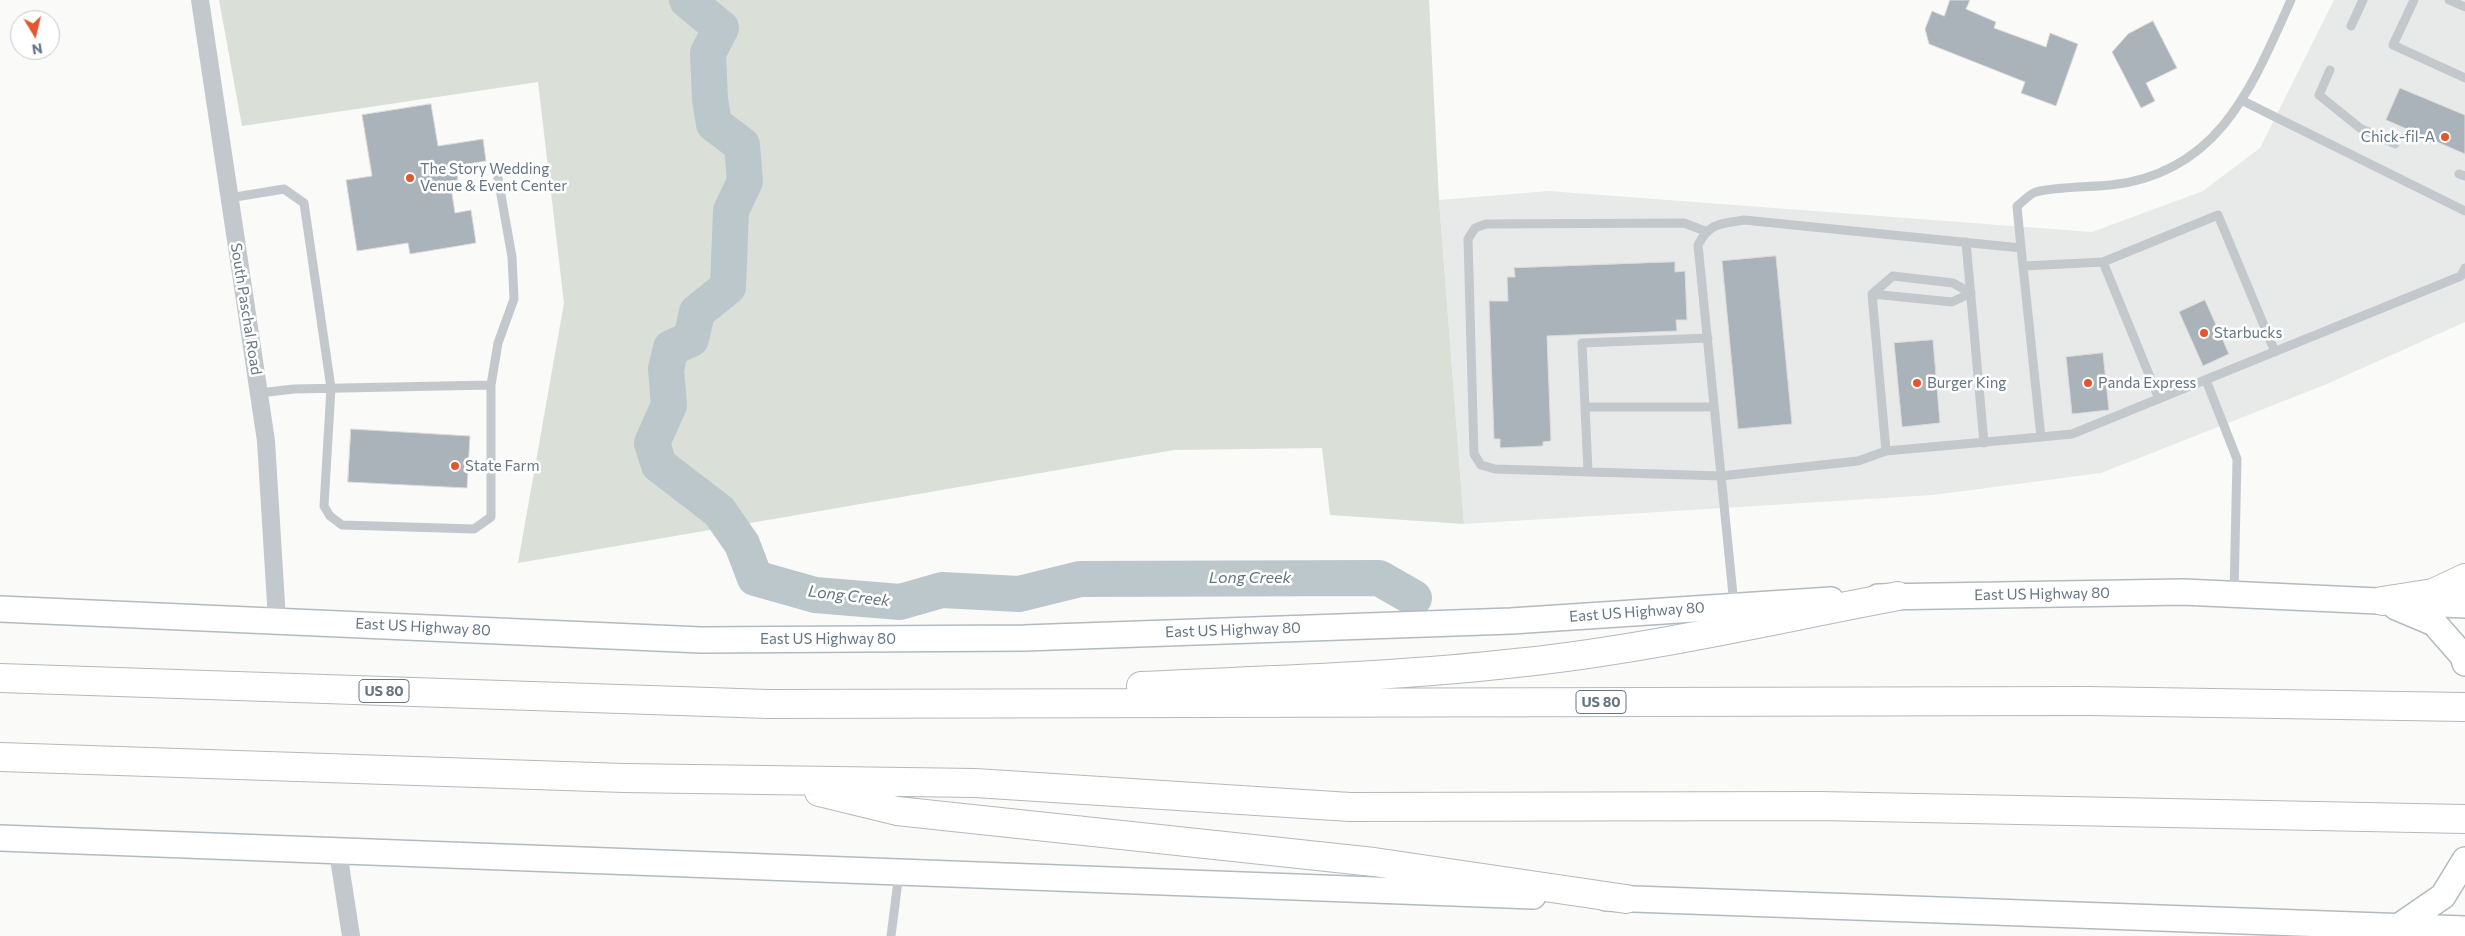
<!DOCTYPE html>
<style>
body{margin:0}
#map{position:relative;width:2465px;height:936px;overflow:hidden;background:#fafaf8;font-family:Commissioner,sans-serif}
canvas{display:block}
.north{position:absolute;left:10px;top:10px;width:50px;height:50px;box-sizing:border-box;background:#fff;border:1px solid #c1c8cd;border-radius:50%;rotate:171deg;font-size:14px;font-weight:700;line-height:20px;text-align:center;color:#657683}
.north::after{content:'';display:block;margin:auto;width:18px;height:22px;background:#e4572e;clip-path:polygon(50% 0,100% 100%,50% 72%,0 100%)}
</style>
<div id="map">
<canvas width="2465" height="936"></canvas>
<div class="north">N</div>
</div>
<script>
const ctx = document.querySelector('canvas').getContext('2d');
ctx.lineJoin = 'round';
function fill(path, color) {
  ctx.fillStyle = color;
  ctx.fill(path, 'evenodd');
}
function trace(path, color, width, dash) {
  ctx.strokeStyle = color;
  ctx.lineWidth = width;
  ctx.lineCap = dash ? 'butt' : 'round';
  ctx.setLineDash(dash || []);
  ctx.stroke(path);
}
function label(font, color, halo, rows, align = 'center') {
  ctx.font = font + ' Commissioner,sans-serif';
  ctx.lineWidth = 5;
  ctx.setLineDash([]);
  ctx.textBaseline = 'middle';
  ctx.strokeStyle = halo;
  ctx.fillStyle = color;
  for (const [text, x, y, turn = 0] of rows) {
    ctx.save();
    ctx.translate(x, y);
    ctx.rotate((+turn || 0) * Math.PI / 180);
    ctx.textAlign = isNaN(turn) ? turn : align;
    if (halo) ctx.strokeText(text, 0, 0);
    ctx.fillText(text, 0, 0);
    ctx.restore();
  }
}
fill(new Path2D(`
 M2334 0H2465V322L2327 384 2101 473 1933 495 1464 524 1439 200 1549 191 2092 232 2203 191 2260 148Z`), '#e8e9e9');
fill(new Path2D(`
 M219 0H1429L1439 200 1464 524 1330 515 1322 448 1174 450 518 563 564 303 538 82 242 126Z`), '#dadfd7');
trace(new Path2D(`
 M687 0 721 28 708 53 710 99 714 124 742 145 745 181 731 211 728 287 697 312 691 339 671 348 666 369 669 405 652 443 659 465 719 511 742 544 755 578 815 595 900 602 942 590 1019 594 1080 579 1379 578 1414 598`), '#bbc7cb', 36);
const building = new Path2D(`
 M1950 0H1970L1966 9 1996 22 1994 28 2046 47 2050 33 2078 44 2056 106 2021 93 2025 82 1929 44 1925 29 1932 11 1944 16Z
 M2153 21 2177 68 2146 83 2155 101 2141 108 2112 52 2128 34Z
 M2400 88 2465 115V154L2386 120Z
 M431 104 438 146 483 139 486 161 455 166 458 180 450 181 455 213 471 210 476 243 410 254 408 243 357 251 346 180 372 176 362 115Z
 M1776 256 1792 424 1738 429 1722 261Z
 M1675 262V272L1685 271 1687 320H1676L1677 331 1547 336 1551 441 1543 442V446L1500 448V439H1494L1489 301H1508L1507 277H1515L1514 268Z
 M2205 300 2229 354 2203 366 2179 312Z
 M1933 340 1940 423 1902 427 1894 343Z
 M2103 353 2109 410 2072 414 2066 357Z
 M351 429 470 436 467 488 348 482Z`);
fill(building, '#aab3b9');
trace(building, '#dcdcda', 1);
const secondary = new Path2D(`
 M1878 597 2183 592 2465 605
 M2396 607 2434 623 2463 656 2465 663
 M0 609 701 640 1024 638 1511 621 1831 600
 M0 838 1533 896
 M1606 898 2465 929
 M2398 927 2443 896 2465 860`);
const primary = new Path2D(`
 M2382 601 2433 593 2465 578`);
const highway = new Path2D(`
 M0 678 768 704 2087 701 2465 707
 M1141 686C1266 680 1392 677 1516 663 1644 650 1771 620 1898 596
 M0 757 624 778 975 783 1350 807 1820 806 2465 819
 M819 792 897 811 1374 862 1626 899`);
trace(secondary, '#b3babf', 28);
trace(primary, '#b5babe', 30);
trace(highway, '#b4b9bd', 30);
trace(new Path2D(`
 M2414 0 2393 45 2465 78
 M2449 0 2465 7
 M2351 26 2363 0
 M2330 70 2319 95 2360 128 2395 144
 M2241 100 2465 211
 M2459 174 2465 176
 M229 198 284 189 304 203 331 388 324 506 330 516 342 525 474 529 491 517V385L498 343 514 299 512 257 498 178
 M1705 231 1684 223 1486 224 1475 228 1468 239 1474 454 1481 465 1495 469 1721 476 1858 461 1886 451
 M1966 242 1984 443
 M2021 248 2041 437 2072 434 2461 276 2465 268
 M2103 262 2218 215 2275 352
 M2024 266 2103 262 2159 399
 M1872 294 1886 451 2041 437
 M1872 294 1893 276 1953 283 1971 293
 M1872 294 1952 302 1971 293
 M2206 380 2237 459 2234 594
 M259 393 294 389 491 385
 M1585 407H1714
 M1588 471 1582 343 1708 338
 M1734 605 1698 245C1710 222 1721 224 1744 220L2021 248 2017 206C2023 202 2029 194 2036 192 2053 187 2091 187 2111 185 2219 173 2252 87 2291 0
 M891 936 899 873`), '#c3c8cc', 9);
trace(new Path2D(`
 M200 0 266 441 277 620
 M338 852 351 936`), '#c3c8cc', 18);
trace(secondary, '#fff', 25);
trace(primary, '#fff', 28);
trace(highway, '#fff', 28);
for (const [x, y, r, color] of [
 [2445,137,5,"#e4572e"],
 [410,178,5,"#e4572e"],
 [2204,333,5,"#e4572e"],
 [1917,383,5,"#e4572e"],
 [2088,383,5,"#e4572e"],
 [455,466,5,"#e4572e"]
]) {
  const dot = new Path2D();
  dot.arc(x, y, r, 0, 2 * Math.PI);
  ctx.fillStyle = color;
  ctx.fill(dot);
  trace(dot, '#fff', 2);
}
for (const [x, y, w] of [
 [384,691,50],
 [1601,702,50]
]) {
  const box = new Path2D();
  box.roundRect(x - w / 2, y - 11.5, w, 23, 4);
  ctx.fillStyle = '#fff';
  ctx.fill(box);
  trace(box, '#657683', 1);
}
label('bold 14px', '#657683', null, [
 ["US 80",384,691],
 ["US 80",1601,702]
]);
label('15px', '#657683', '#fff', [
 ["Chick-fil-A",2435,137,"right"],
 ["The Story Wedding",420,169],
 ["Venue & Event Center",420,186],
 ["Starbucks",2214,333],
 ["Burger King",1927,383],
 ["Panda Express",2098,383],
 ["State Farm",465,466]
], 'left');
label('15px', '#657683', '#fff', [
 ["South Paschal Road",246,309,81],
 ["East US Highway 80",2042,594,-1],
 ["East US Highway 80",1637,612,-4],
 ["East US Highway 80",423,627,3],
 ["East US Highway 80",1233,630,-2],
 ["East US Highway 80",828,639]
]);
label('italic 16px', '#60757c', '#fff', [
 ["Long Creek",1250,578],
 ["Long Creek",849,596,7]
]);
</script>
